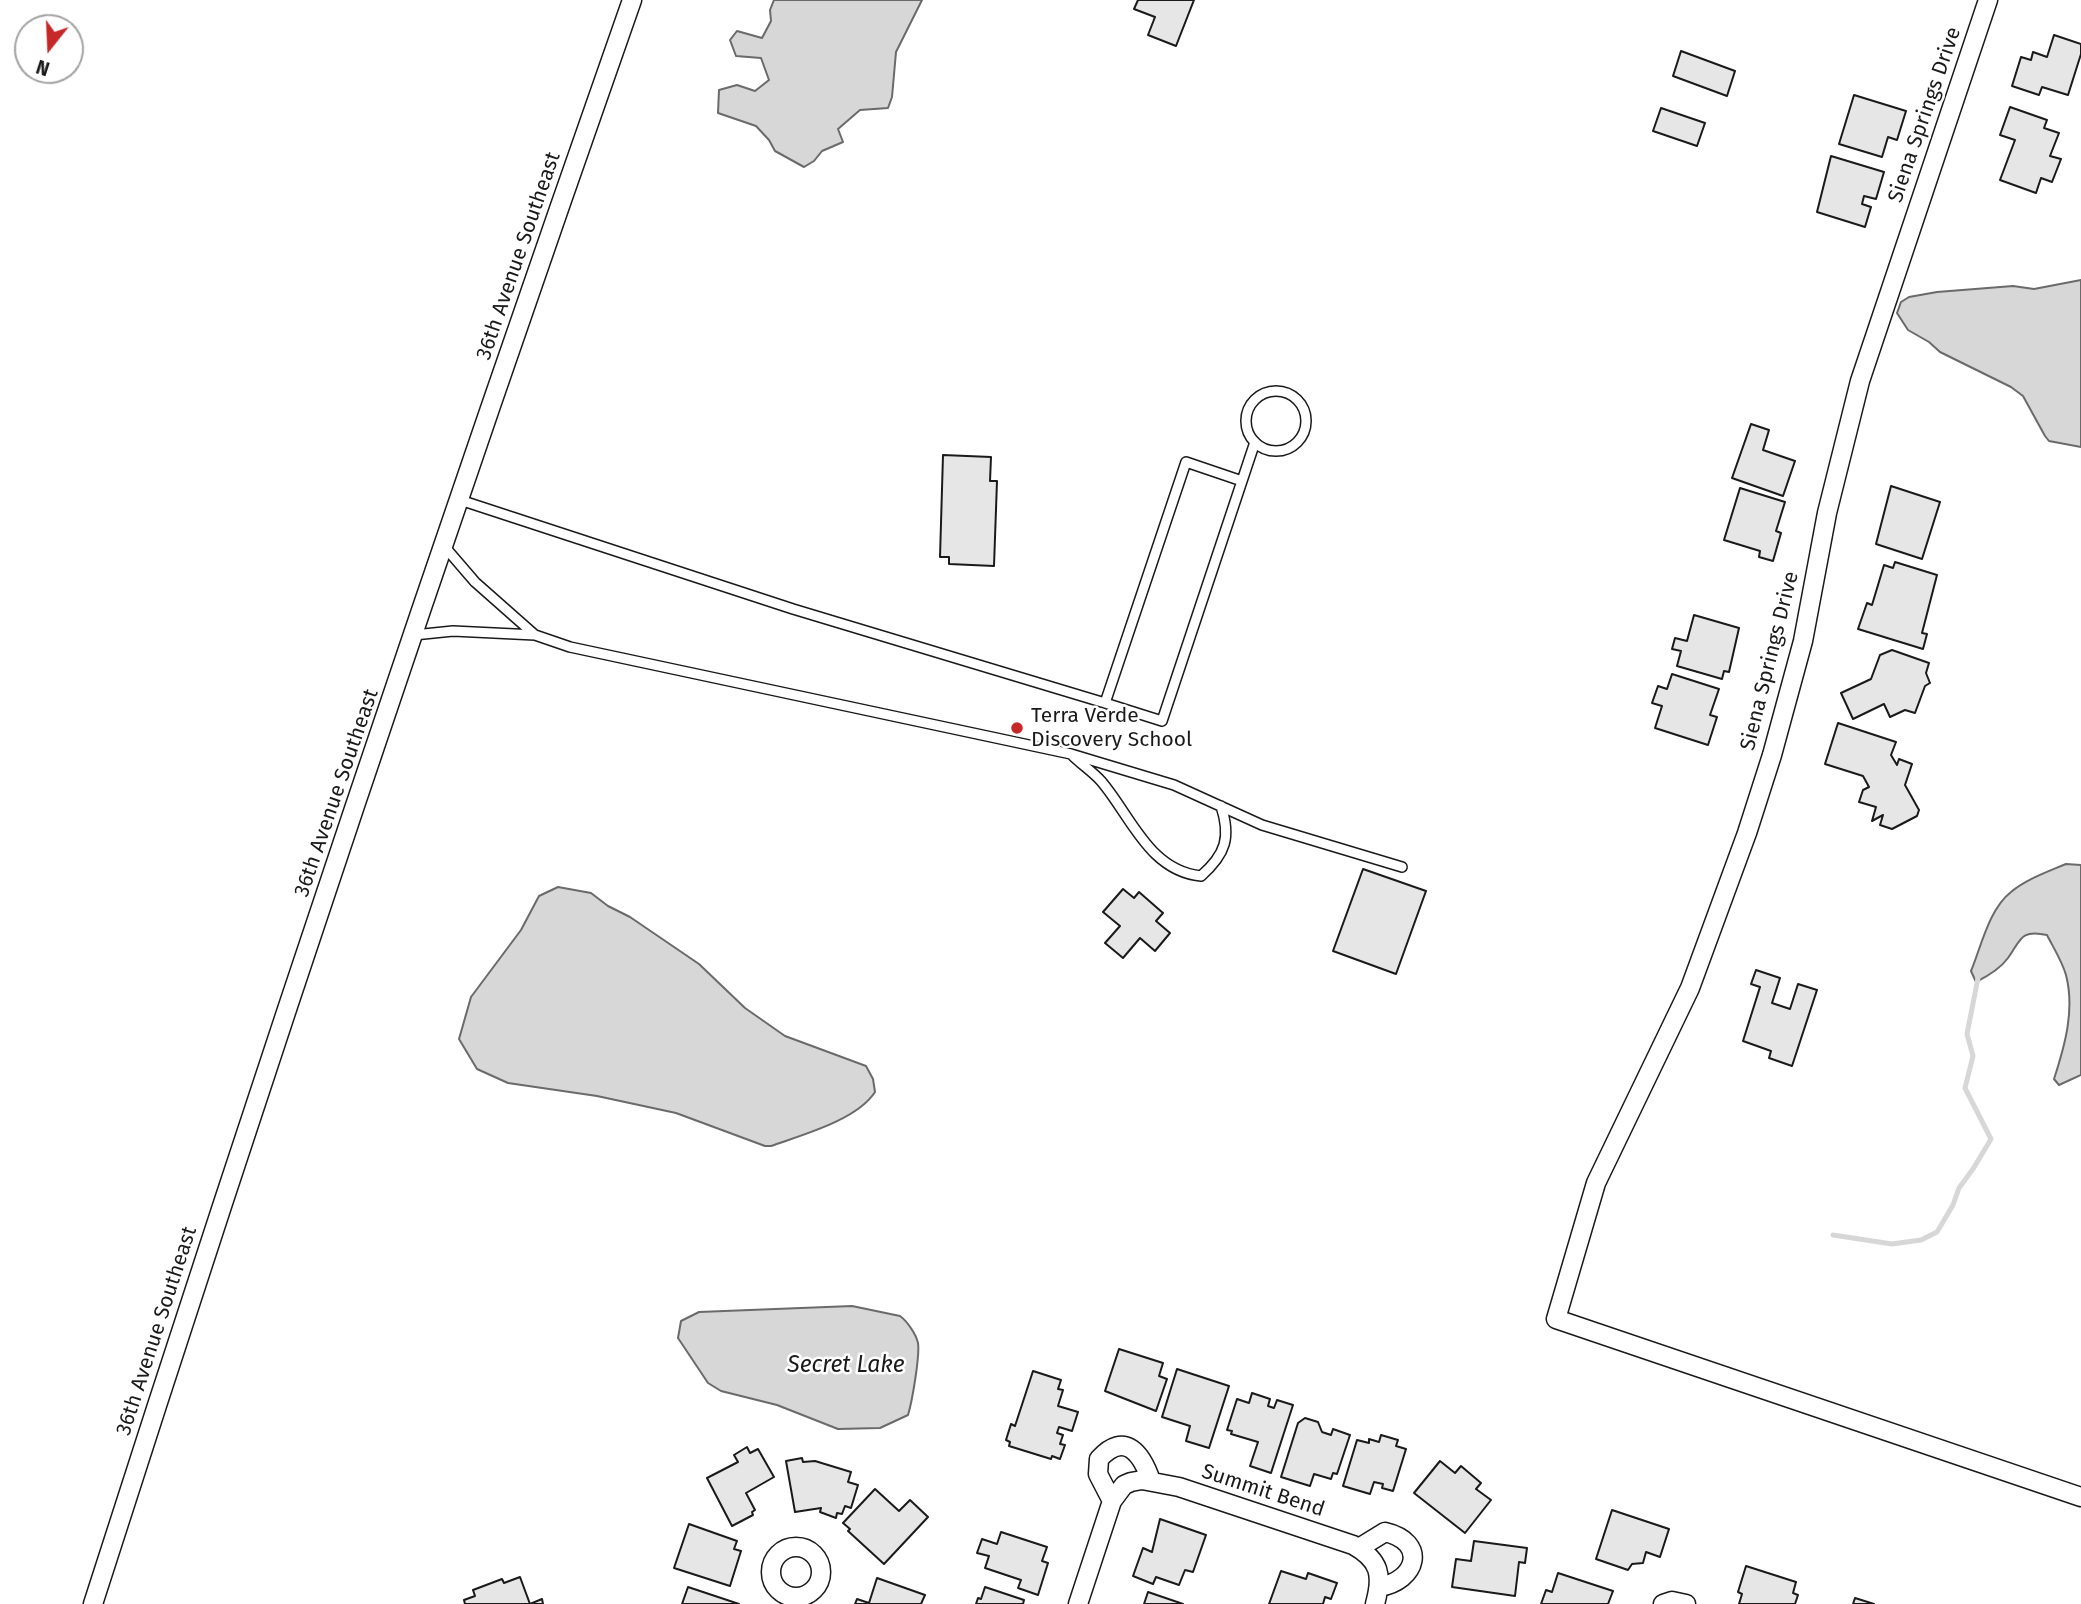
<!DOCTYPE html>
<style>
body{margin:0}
#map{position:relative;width:2081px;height:1604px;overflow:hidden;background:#fff;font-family:"Fira Sans",sans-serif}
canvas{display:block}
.north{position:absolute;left:14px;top:14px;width:70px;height:70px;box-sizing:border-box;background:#fff;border:2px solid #a3a3a3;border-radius:50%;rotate:198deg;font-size:19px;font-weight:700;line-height:28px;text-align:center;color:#1a1a1a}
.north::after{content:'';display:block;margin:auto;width:24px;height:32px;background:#c62828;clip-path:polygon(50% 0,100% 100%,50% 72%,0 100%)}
</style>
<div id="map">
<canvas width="2081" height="1604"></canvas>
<div class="north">N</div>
</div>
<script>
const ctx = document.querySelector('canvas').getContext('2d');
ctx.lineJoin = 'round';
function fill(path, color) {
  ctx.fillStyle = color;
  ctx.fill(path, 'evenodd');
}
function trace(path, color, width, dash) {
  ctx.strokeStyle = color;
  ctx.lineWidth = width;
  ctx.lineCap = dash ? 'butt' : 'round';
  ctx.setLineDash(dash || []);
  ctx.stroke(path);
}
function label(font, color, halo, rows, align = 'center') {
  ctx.font = font + ' "Fira Sans",sans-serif';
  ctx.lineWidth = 5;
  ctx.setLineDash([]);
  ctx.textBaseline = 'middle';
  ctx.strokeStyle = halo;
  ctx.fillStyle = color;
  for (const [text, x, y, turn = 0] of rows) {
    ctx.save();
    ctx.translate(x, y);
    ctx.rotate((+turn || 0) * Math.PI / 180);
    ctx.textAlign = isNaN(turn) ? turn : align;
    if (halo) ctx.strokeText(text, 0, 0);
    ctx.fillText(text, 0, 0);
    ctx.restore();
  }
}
const water = new Path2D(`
 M774 0H922L896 52 892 97 888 108 860 110 838 129 843 142 822 151 814 161 804 167 775 151 769 140 756 126 718 113 719 90 737 85 755 91 769 80 761 58 736 56 730 40 737 31 762 38 771 21 770 10Z
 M2081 280V447L2049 441 2045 436 2023 396 2011 387 1940 352 1929 342 1908 330 1897 313 1901 302 1909 297 1937 292 2013 286 2034 289Z
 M2066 864 2081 865V1075L2059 1085 2054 1079C2065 1045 2075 1010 2066 975 2062 961 2053 947 2047 935 2020 929 2021 940 2008 958 2000 969 1988 976 1976 982L1971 971C1981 947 1989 909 2011 892 2027 879 2047 872 2066 864Z
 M558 887 591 893 608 906 630 917 699 964 745 1008 785 1036 866 1066 873 1079 875 1092C857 1120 802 1135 771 1146H765L676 1113 597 1096 508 1083 477 1069 459 1039 471 997 521 930 539 896Z
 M852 1306 900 1316C907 1321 916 1334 918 1343 920 1356 912 1402 908 1415L880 1428 838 1429 777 1405 721 1391 708 1383 678 1338 681 1321 699 1312Z`);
fill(water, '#d7d7d7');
trace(water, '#6a6a6a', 2);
trace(new Path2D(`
 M1833 1235 1892 1244 1921 1240 1937 1232 1953 1205 1959 1188 1973 1169 1991 1139 1965 1088 1973 1056 1967 1034 1978 978`), '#d7d7d7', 5);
const building = new Path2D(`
 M1138 0H1194L1176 46 1148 35 1155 17 1134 9Z
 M2054 35 2081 44V54L2068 95 2042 87 2039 95 2012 86 2021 57 2031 60 2033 52 2047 57Z
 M1681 51 1735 71 1727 96 1673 76Z
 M1854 95 1906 111 1897 140 1888 137 1882 157 1839 144Z
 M2010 107 2047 120 2044 128 2059 133 2050 156 2061 159 2052 182 2041 178 2036 193 2000 180 2015 140 2000 135Z
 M1661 108 1705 123 1697 146 1653 131Z
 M1831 156 1884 172 1876 199 1864 196 1862 204 1871 207 1865 227 1817 212Z
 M1751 424 1769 430 1763 450 1795 461 1783 496 1732 478Z
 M943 455 991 457 990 481H997L994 566 949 564V557H940Z
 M1891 486 1940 502 1922 559 1876 544Z
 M1740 488 1785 502 1776 531 1781 533 1773 561 1759 557 1760 551 1724 540Z
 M1895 562 1937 575 1922 633 1927 634 1923 649 1858 629 1867 603 1872 605 1884 565 1893 568Z
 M1694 615 1739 628 1729 672 1724 671 1722 679 1677 666 1681 651 1672 649 1675 638 1687 641Z
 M1892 650 1929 663 1926 673 1930 683 1925 686 1915 713 1905 710 1890 717 1884 704 1853 719 1841 693 1871 679 1880 655Z
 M1672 674 1719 689 1710 715 1717 717 1708 745 1655 728 1662 706 1652 703 1658 686 1667 689Z
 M1838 723 1896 742 1891 755 1897 765 1899 759 1912 764 1905 785 1919 810 1917 816 1892 829 1880 825 1883 815 1872 821 1876 807 1859 802 1863 790 1869 787 1863 776 1825 764Z
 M1363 869 1426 891 1396 974 1333 951Z
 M1123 889 1134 898 1139 892 1163 913 1156 921 1170 933 1155 951 1140 938 1123 958 1105 943 1120 926 1103 912Z
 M1756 970 1780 978 1772 1003 1790 1009 1798 984 1817 990 1792 1066 1769 1058 1771 1051 1743 1041 1760 987 1751 984Z
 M1119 1349 1163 1363 1159 1376 1167 1379 1156 1411 1105 1391Z
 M1177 1369 1229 1386 1209 1448 1186 1441 1190 1426 1162 1417Z
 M1033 1371 1061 1380 1058 1389 1063 1390 1058 1406 1078 1412 1072 1431 1059 1427 1057 1433 1063 1435 1060 1444 1065 1445 1060 1459 1052 1456 1051 1459 1009 1446 1010 1442 1006 1440 1011 1424 1015 1426Z
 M1252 1393 1270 1399 1268 1406 1274 1408 1277 1400 1293 1405 1271 1473 1250 1466 1258 1442 1231 1434 1232 1431 1227 1430 1237 1399 1249 1403Z
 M1305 1418 1318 1422 1322 1432 1331 1435 1333 1429 1350 1435 1337 1474 1333 1473 1331 1479 1314 1474 1310 1486 1281 1477 1298 1423Z
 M1381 1435 1398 1440 1396 1446 1406 1449 1393 1491 1382 1488 1383 1484 1374 1482 1370 1494 1343 1486 1357 1440 1369 1443V1439L1379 1442Z
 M747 1447 750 1453 758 1449 774 1477 746 1493 755 1510 752 1512 753 1515 732 1526 707 1478 738 1462 734 1455Z
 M802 1458 803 1462 815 1461 851 1472 848 1482 858 1485 851 1508 845 1506 842 1514 837 1513 836 1518 820 1512 821 1508 795 1512 786 1461Z
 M1440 1461 1455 1473 1461 1466 1481 1483 1476 1489 1491 1500 1465 1533 1414 1493Z
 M875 1489 899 1511 910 1500 928 1517 884 1564 848 1531 850 1529 843 1523Z
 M1612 1510 1669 1529 1660 1557 1646 1552 1643 1563 1632 1564 1628 1570 1596 1559Z
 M1160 1519 1206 1535 1193 1572 1185 1570 1179 1585 1156 1577 1153 1584 1133 1576 1143 1548 1152 1552Z
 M689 1524 737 1541 734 1549 741 1551 730 1586 674 1568Z
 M1001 1532 1047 1547 1042 1561 1048 1563 1038 1595 1018 1588 1021 1580 985 1568 989 1556 977 1553 982 1539 997 1544Z
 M1474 1541 1527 1548 1525 1563 1519 1562 1515 1596 1452 1587 1456 1559 1471 1561Z
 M1746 1566 1796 1582 1793 1593 1798 1595 1795 1604H1739L1742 1594 1738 1592Z
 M1281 1571 1306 1579 1308 1573 1337 1583 1331 1599 1325 1597 1323 1604H1269Z
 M1558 1573 1613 1591 1608 1604H1541L1546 1590 1552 1592Z
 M520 1577 530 1604 542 1599 543 1604H465L464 1600 475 1596 473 1590 502 1579 504 1583Z
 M877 1578 925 1595 921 1604H855L857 1599 869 1603Z
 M688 1587 739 1604H682Z
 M985 1587 1024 1600 1023 1604H976L978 1598 981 1599Z
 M1148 1592 1183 1604H1144Z
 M1855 1598 1874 1604H1853Z`);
fill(building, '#e6e6e6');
trace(building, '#1a1a1a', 2);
const lane = new Path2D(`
 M1246 421a30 30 0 1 1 60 0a30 30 0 1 1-60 0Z
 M1242 481 1255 442
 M460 500 793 609 1105 703 1186 462 1242 481 1162 721 1105 703
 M444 546 475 582 535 635
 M414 635 453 631 535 635 570 647 1071 754 1174 785 1262 825 1402 867
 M1072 755C1081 764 1093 772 1101 781 1131 816 1149 871 1201 876 1226 854 1231 837 1221 806`);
const street = new Path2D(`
 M1988 0 1860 381 1827 513 1803 641 1772 755 1747 833 1690 988 1596 1183 1556 1319 2081 1497
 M1112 1501 1098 1474 1099 1459C1125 1430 1142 1454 1151 1481
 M771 1572a25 25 0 1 1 50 0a25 25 0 1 1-50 0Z
 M1359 1548 1385 1532C1428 1542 1417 1581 1379 1587
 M93 1604C265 1067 445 532 632 0
 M1078 1604 1112 1501 1124 1485 1131 1482 1142 1480 1179 1487 1353 1545C1380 1560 1383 1575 1375 1604
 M1663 1604 1672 1601 1686 1604`);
trace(lane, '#1a1a1a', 12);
trace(street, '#1a1a1a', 21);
trace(lane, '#fff', 9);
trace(street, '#fff', 18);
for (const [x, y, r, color] of [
 [1017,728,7,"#c62828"]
]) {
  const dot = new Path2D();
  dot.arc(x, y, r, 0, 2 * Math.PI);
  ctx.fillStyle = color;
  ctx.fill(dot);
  trace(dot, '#fff', 2.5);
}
label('21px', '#1a1a1a', '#fff', [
 ["Siena Springs Drive",1925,115,-71],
 ["36th Avenue Southeast",519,256,-71],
 ["Siena Springs Drive",1770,661,-76],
 ["36th Avenue Southeast",337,793,-71],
 ["36th Avenue Southeast",157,1331,-72],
 ["Summit Bend",1263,1491,18]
]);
label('21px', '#1a1a1a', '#fff', [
 ["Terra Verde",1031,716],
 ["Discovery School",1031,740]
], 'left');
label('italic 23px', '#1a1a1a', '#fff', [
 ["Secret Lake",846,1366]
]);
</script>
